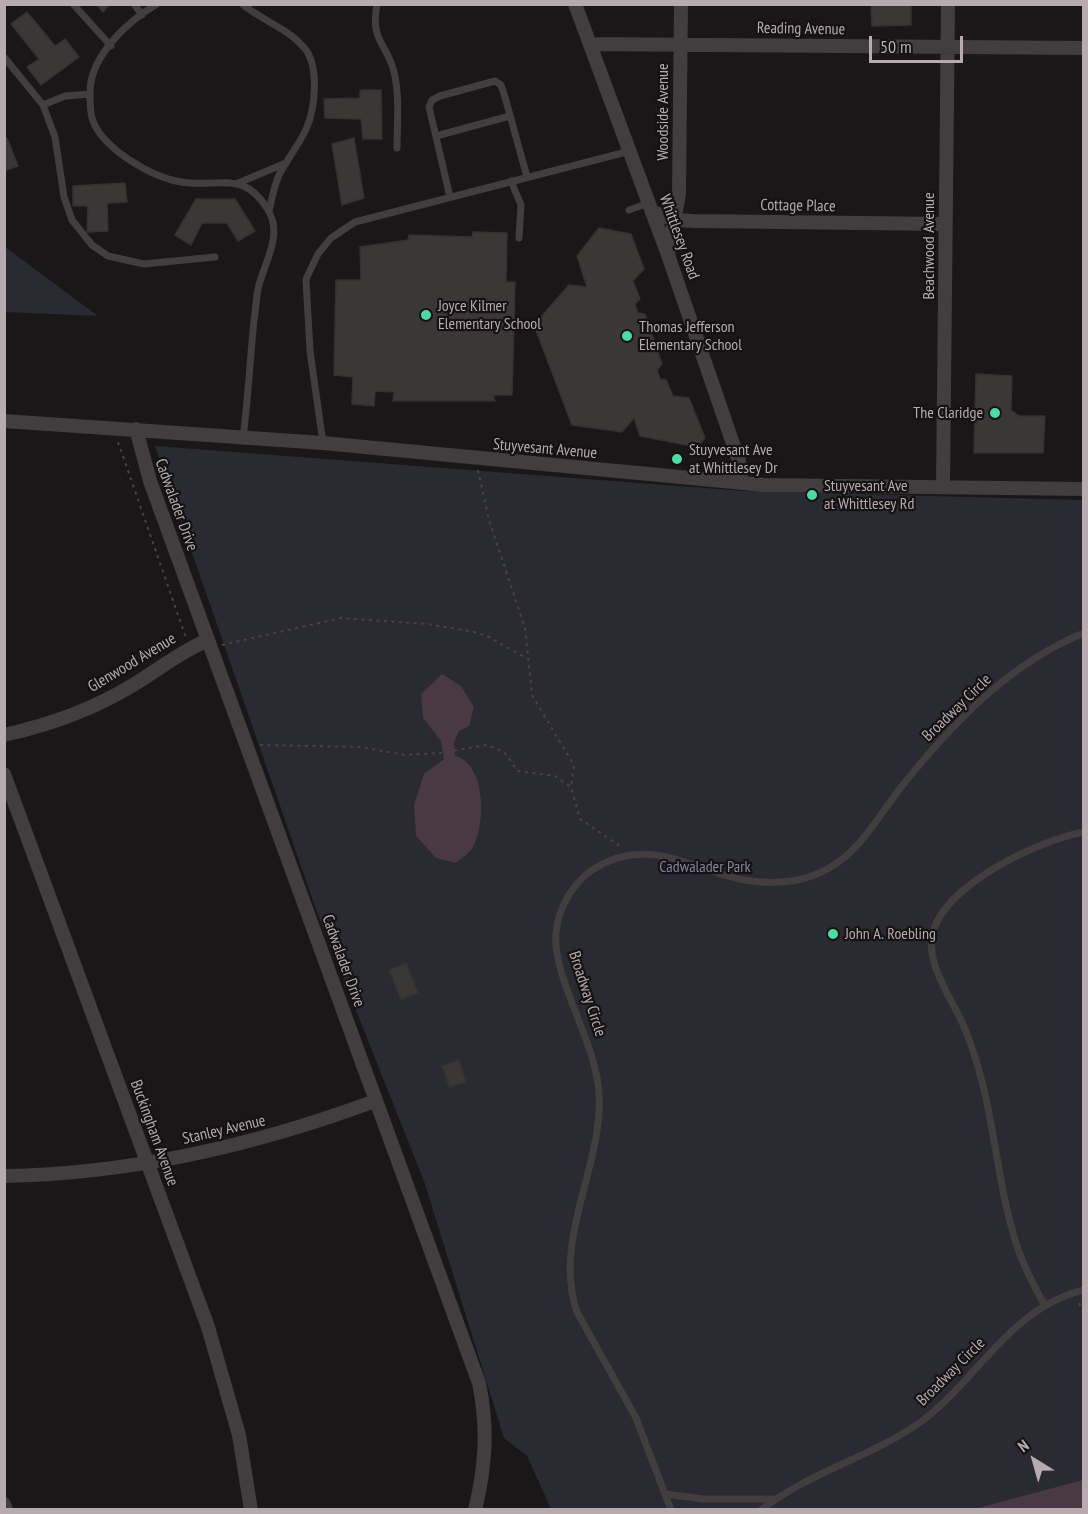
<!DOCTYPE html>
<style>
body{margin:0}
#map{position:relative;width:1088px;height:1514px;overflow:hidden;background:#191717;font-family:"PT Sans Narrow",sans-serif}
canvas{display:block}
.frame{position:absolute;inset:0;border:6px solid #b7abaf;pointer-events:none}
.north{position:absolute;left:1004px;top:1430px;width:60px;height:60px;-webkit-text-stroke:4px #141212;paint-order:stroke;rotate:323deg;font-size:16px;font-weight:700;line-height:24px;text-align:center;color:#b7abaf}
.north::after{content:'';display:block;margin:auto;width:21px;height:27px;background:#b7abaf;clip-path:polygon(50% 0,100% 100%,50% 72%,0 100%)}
.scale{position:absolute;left:869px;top:36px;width:94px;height:27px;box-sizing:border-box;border:3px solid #b7abaf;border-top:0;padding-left:8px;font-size:18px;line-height:21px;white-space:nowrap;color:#b7abaf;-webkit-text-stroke:4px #141212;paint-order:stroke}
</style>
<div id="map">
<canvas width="1088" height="1514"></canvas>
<div class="frame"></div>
<div class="north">N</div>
<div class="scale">50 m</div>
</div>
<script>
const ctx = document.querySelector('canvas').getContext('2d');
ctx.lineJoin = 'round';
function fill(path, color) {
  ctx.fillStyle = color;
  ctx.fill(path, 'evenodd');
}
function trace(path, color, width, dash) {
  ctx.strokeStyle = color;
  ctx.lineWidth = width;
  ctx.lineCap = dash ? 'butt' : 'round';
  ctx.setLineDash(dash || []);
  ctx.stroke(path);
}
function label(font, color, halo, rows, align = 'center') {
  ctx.font = font + ' "PT Sans Narrow",sans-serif';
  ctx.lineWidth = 4.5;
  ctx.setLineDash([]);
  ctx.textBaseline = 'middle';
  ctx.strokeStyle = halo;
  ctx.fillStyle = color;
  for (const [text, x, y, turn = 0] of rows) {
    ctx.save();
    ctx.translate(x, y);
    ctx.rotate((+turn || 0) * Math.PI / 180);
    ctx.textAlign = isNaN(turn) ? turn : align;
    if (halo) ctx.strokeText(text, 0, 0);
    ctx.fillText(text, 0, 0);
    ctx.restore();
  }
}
fill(new Path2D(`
 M5 247 98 316 5 312Z
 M155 446 744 491 1083 500V1495L989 1505 974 1510 551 1509 527 1456 504 1438 424 1181 318 915Z`), '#2a2a32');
fill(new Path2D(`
 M442 674 461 686 474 707 469 726 459 731 454 742 455 756C486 763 486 824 473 847 470 853 461 858 456 863L436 858 416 836 414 805 424 774 444 759 441 741 423 718 421 694Z
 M1083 1480V1509H974L989 1505Z`), '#493942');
const building = new Path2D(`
 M96 4H110L103 12Z
 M871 4H911V25L872 26Z
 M27 12 55 46 65 39 79 57 41 85 27 67 39 59 11 24Z
 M360 90H381L382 139H363L361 119 325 118 324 99 360 98Z
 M4 138H7L18 166 4 171Z
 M354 138 364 198 342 205 332 144Z
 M125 183 127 202 107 203 108 231 87 232 88 206H73V186Z
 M196 199H235L255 231 238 241 227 223H202L191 245 175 235Z
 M599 228 631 234 644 269 633 281 640 299 635 304 638 313 645 314 662 364 657 370 660 379 666 380 673 396 689 398 705 438 697 447 640 436 634 418 622 432 572 425 534 325 569 285 587 287 577 256Z
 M473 232 507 233 506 282H515L512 395H493L495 401H393L394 392 375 391 374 406 352 404 353 377 334 375 336 280H361L360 247 408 240 409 235 472 237Z
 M976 374 1012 376 1011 410 1019 416H1045L1043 453H974Z
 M406 963 418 993 401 1000 389 970Z
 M459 1060 466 1082 449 1087 442 1066Z`);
fill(building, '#3a3737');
trace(building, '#343131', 1.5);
trace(new Path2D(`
 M118 442 186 638
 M478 470 489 520 525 628 532 695 574 765 571 787
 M222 645 341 618 428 624 474 632 489 637 526 658
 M260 745 361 747 405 755 440 753 487 745 504 752 518 771 555 776 571 787 580 819 623 848
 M1079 1303 1084 1314`), '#494344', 2, [3, 4.5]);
trace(new Path2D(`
 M73 4 111 46
 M134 4 142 15
 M157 4C128 21 91 55 90 91 90 99 90 110 92 118 101 148 151 177 181 182 218 188 244 169 268 210 283 234 265 262 259 285 256 296 256 309 254 320 250 360 248 399 243 438
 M242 4C263 21 290 29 306 50 319 68 315 108 307 127 300 144 287 159 279 175 274 186 272 199 269 211
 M377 4C370 42 387 43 394 72 400 96 397 124 397 148
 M4 57 43 105
 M90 94 65 96 43 105 55 137 64 197 72 220 92 245 108 256 144 264 215 257
 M436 136 510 116
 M511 181 521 205 519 238
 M236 184 286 163
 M450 197 429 107 432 100 440 96 495 81 501 85 505 97 527 177
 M629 210 649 203
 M323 443 310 351 306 279 318 254 331 238 355 222 630 151
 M1044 1304C1034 1285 1023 1266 1017 1246 994 1175 995 1102 965 1029 954 1001 924 964 933 932 946 884 1039 840 1084 832
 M666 1494 703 1499H775
 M671 1510 636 1418 577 1312C552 1239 604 1165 599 1092 595 1040 552 977 556 933 558 909 572 884 592 870 654 830 699 878 761 882 790 884 818 878 841 860 865 842 883 810 902 786 951 725 1009 663 1084 633
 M761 1510C809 1472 872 1457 922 1421 978 1379 1011 1307 1084 1290`), '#423d3e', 7);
trace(new Path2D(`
 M575 4 668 255 739 461 742 483
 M590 44 1084 48
 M652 212 676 220 694 221 945 224
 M668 255 679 194 681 4
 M4 421 323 443 764 485 1084 489
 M136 429 150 481 479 1383C488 1427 486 1465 475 1510
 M943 487 948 4
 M4 735C49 725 94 709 133 685 160 669 178 653 208 640
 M4 774 208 1327 239 1435 251 1510
 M4 1176C132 1174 256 1145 375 1101
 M4 1504 6 1510`), '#423d3e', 14);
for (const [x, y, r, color] of [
 [426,315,6,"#4cdba4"],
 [627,336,6,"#4cdba4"],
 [995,413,6,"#4cdba4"],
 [677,459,6,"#4cdba4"],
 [812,495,6,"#4cdba4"],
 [833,934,6,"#4cdba4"]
]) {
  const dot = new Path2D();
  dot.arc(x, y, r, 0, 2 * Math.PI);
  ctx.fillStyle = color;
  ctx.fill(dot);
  trace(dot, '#141212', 2);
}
label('16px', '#b7abaf', '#141212', [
 ["Reading Avenue",801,29,1],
 ["Woodside Avenue",663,112,-90],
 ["Cottage Place",798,206,1],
 ["Whittlesey Road",679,237,70],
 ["Beachwood Avenue",929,246,-90],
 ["Stuyvesant Avenue",545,449,5],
 ["Cadwalader Drive",176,505,70],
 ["Glenwood Avenue",132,663,-31],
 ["Broadway Circle",957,708,-44],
 ["Cadwalader Drive",343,961,70],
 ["Broadway Circle",587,994,72],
 ["Stanley Avenue",224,1130,-13],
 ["Buckingham Avenue",154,1133,70],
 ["Broadway Circle",951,1372,-45]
]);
label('16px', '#b7abaf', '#141212', [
 ["Joyce Kilmer",438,306],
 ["Elementary School",438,324],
 ["Thomas Jefferson",639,327],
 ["Elementary School",639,345],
 ["The Claridge",983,413,"right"],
 ["Stuyvesant Ave",689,450],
 ["at Whittlesey Dr",689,468],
 ["Stuyvesant Ave",824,486],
 ["at Whittlesey Rd",824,504],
 ["John A. Roebling",845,934]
], 'left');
label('16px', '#85849f', '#141212', [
 ["Cadwalader Park",705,867]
]);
</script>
